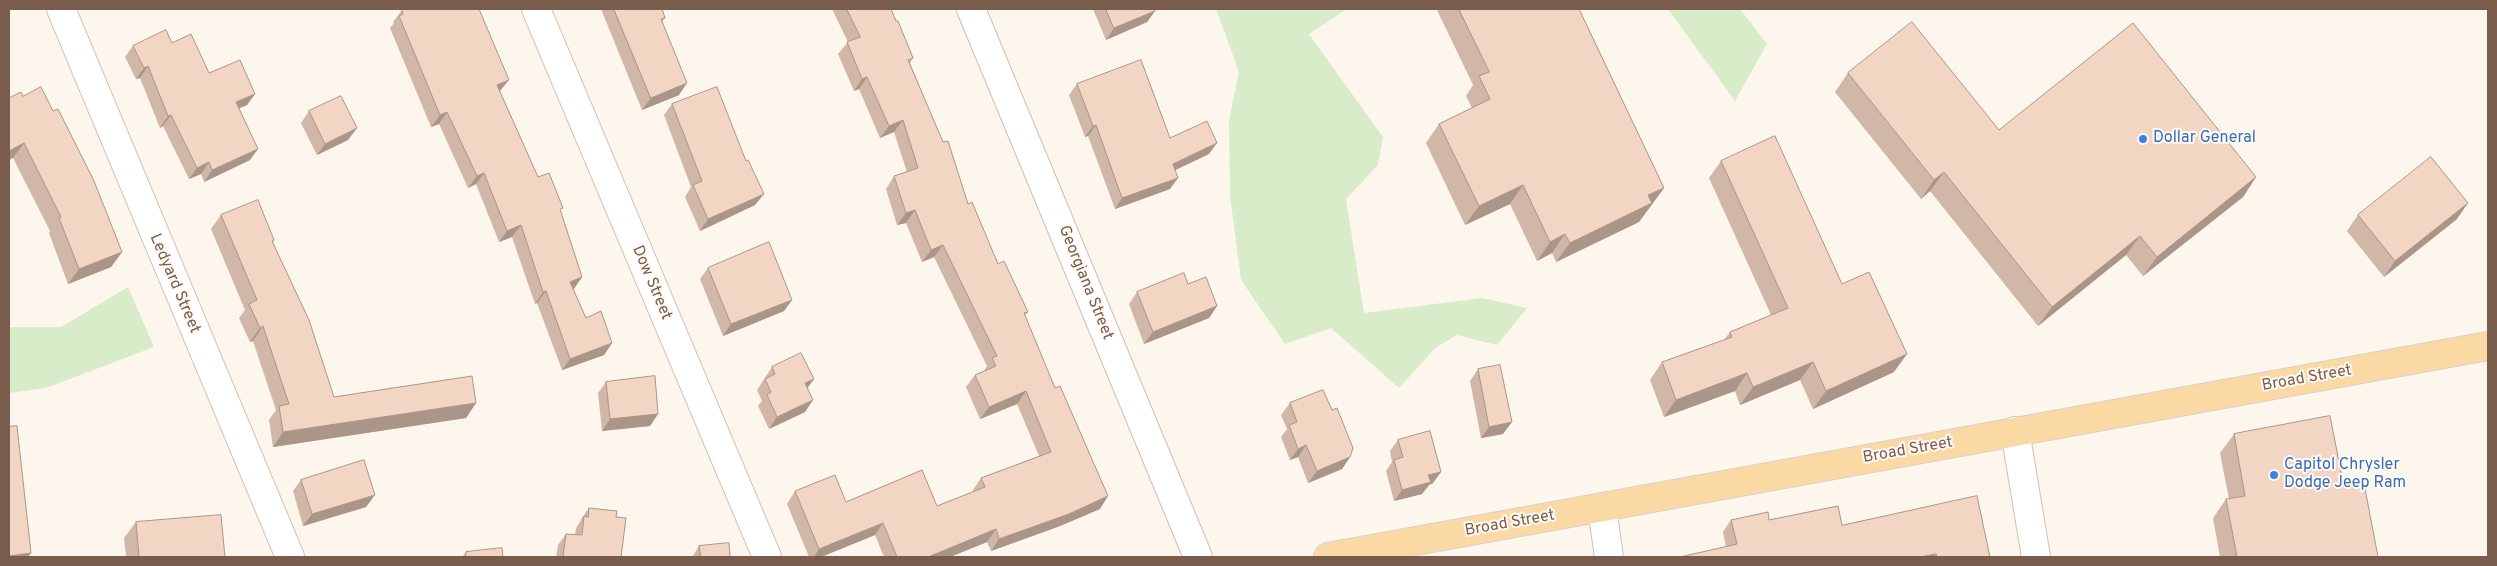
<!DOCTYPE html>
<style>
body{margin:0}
#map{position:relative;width:2497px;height:566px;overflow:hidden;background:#fdf6ec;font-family:Overpass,sans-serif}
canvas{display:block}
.frame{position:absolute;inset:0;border:10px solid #7a5c4d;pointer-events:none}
</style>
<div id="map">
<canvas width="2497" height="566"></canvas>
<div class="frame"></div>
</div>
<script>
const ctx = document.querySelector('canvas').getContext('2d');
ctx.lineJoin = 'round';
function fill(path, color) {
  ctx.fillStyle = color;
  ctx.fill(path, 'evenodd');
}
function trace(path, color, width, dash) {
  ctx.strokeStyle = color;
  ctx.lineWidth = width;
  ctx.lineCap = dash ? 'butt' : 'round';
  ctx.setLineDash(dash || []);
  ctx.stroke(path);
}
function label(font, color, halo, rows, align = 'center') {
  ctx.font = font + ' Overpass,sans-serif';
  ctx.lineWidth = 4;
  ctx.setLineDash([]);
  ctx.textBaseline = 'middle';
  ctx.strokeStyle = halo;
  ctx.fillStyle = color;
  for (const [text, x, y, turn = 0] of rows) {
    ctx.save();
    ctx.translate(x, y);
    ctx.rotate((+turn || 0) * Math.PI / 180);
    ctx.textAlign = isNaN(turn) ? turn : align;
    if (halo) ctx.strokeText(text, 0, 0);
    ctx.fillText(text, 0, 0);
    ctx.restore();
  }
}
fill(new Path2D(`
 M1216 9H1347L1309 34 1383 137 1378 165 1346 199 1364 313 1482 298 1527 308 1497 345 1457 335 1435 348 1399 388 1331 328 1285 344 1241 280 1230 195 1229 120 1239 72Z
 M1668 9H1740L1767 44 1735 101Z
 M128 287 154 347 46 388 9 393V327H61Z`), '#d8ecc9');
const street = new Path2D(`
 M61 9 290 557
 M536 9 767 557
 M971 9 1198 557
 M2015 431 2036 557
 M1602 507 1609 557`);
const primary = new Path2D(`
 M1328 557 2488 346`);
trace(street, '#d1beb0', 30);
trace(primary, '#dad1cd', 30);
trace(street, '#fff', 28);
trace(primary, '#fbd9a5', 28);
fill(new Path2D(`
 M601 9H662L665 18 662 22 679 95 642 110Z
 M832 9H891L913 58 910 63 968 204 998 264 1028 312 1025 315 1100 509 1060 526 991 551 987 542 950 557H884L875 535 821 557H809L787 504 795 491 846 502 937 506 973 492V490L981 478 1039 456 1017 404 980 419 966 387 975 375 984 371 987 366 934 257 922 262 906 223 897 225 886 189 894 176 907 172 894 132 880 138 859 89 854 91 838 54 848 42Z
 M1093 9H1155V11L1147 22 1106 40Z
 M1437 9H1579L1664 188 1639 222 1556 262 1552 253 1537 261 1510 204 1465 225 1426 143 1439 124 1472 108 1466 96 1473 85 1437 10Z
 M402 10 500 91V92L538 177 560 212 582 277 573 289 586 318 612 343 604 355 562 370 537 303 535 304 512 237 499 242 476 184 468 188 439 124 431 127 390 28 394 23 393 22Z
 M172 43 209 73 255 94 247 105 239 108 250 160 204 182 201 174 189 179 163 126 160 128 140 78 136 79 125 57 133 46Z
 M1848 73 1999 130 2256 177 2243 197 2143 276 2126 255 2038 326 1930 191 1921 199 1835 92Z
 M1077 84 1170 138 1209 154 1175 170 1170 189 1115 209 1088 136 1085 137 1069 95Z
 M9 98 122 252 111 267 68 284 49 233 50 231 13 158Z
 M672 104 755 205 700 231 685 197 691 187 664 115Z
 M309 111 348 140 317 155 301 123Z
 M1721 161 1842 284 1894 372 1813 409 1800 380 1740 405 1735 391 1664 417 1650 380 1662 362 1724 340 1730 332 1771 315 1709 178Z
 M221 215 274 240 273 242 334 397 476 403 466 418 273 447 269 420 276 410 253 341 250 342 239 318 245 310 211 229Z
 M2358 215 2457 219 2384 277 2347 231Z
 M708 268 792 300 784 311 723 336 700 279Z
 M1188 284 1217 306 1209 318 1144 344 1129 304 1137 292Z
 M772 367 814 379 808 388 805 412 769 429 758 406 762 401 757 390Z
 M1478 369 1503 434 1481 438 1470 381Z
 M606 382 658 414 650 426 602 431 598 393Z
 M1290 403 1350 457 1342 469 1308 483 1298 457 1290 460 1281 437 1287 429 1281 415Z
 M2234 434 2343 482 2378 557H2220L2213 518 2226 499H2229L2220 453Z
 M1398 440 1433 483 1429 485 1422 494 1394 501 1386 471 1392 462 1390 451Z
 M301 480 366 507 303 526 293 491Z
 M589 508 616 517 621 557H556L558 545 566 534 575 535 576 528 580 522 581 519Z
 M1731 520H1769L1842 525 1990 557H1680L1726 547 1723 532Z
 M136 522 225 557H126L124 538Z
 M699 546 730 557H692Z
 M466 552 503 557H462Z`), '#d1b7a8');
fill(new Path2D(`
 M1155 11 1147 22 1106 40 1114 28Z
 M148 66 140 78 136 79 144 68Z
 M867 77 859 89 854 91 862 79Z
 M509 80 500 91 488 96 497 85Z
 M687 83 679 95 642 110 651 98Z
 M255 94 247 105 228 113 236 102Z
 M447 112 439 124 431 127 440 115Z
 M171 115 163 126 160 128 168 116Z
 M903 120 894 132 880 138 889 126Z
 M1096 125 1088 136 1085 137 1093 126Z
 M357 128 348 140 317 155 325 144Z
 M24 143 13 158 9 160V151Z
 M1217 143 1209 154 1165 175 1173 164Z
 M258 149 250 160 204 182 212 170Z
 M209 162 201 174 189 179 197 168Z
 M1944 172 1930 191 1921 199 1934 180Z
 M484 173 476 184 468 188 477 176Z
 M2256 177 2243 197 2143 276 2157 257Z
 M1178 178 1170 189 1115 209 1122 198Z
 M1523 185 1510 204 1465 225 1479 206Z
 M1664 188 1639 222 1556 262 1570 243 1648 195Z
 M764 194 755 205 700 231 708 219Z
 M2468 203 2457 219 2384 277 2395 261Z
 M915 210 906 223 897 225 906 213Z
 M521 225 512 237 499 242 507 231Z
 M1565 234 1552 253 1537 261 1550 242Z
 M2140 236 2126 255 2038 326 2052 307Z
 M943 245 934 257 922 262 931 250Z
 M122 252 111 267 68 284 79 269Z
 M582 277 574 289 562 294 570 282Z
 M546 291 537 303 535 304 543 292Z
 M792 300 784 311 723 336 731 324Z
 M1217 306 1209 318 1144 344 1153 332Z
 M263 326 253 341 250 342 260 328Z
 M612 343 604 355 562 370 570 359Z
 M1907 354 1894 372 1813 409 1826 391Z
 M1813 362 1800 380 1740 405 1753 387Z
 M1747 373 1735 391 1664 417 1676 400Z
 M814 379 805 390V383Z
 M1026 391 1017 404 980 419 989 407Z
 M813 400 805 412 769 429 777 417Z
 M476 403 466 418 273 447 283 432Z
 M658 414 650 426 602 431 610 419Z
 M1512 422 1503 434 1481 438 1489 427Z
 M1306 445 1298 457 1290 460 1298 449Z
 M1350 457 1342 469 1308 483 1317 471Z
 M1441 472 1433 483 1429 485 1422 494 1394 501 1402 490 1428 475Z
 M375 495 366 507 303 526 312 514Z
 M1108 496 1100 509 1060 526 991 551 999 539Z
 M883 523 875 535 821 557H814L819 549Z
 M996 529 987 542 950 557H928Z
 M31 553 28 557H9V556Z
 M1936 554 1934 557H1920Z`), '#aa9588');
const building = new Path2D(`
 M405 9H479L509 80 497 85 538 177 549 173 563 208 560 209 582 277 570 282 586 318 601 311 612 343 570 359 546 291 543 292 521 225 507 231 484 173 477 176 447 112 440 115 399 16 403 14 402 10Z
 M614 9H662L665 18 661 19 687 83 651 98Z
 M847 9H891L896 21H898L913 58 908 60 943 142 948 141 968 204 972 202 998 264 1004 261 1028 312 1024 313 1055 388 1060 386 1108 496 1069 514 999 539 996 529 928 557H897L883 523 819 549 795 491 835 475 846 502 922 470 937 506 985 487 981 478 1051 452 1026 391 989 407 975 375 996 366 992 358 997 356 943 245 931 250 915 210 906 213 894 176 918 168 903 120 889 126 867 77 862 79 847 42 860 37Z
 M1106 9H1155V11L1114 28Z
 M1459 9H1579L1664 188 1648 195 1652 203 1570 243 1565 234 1550 242 1523 185 1479 206 1439 124 1490 99 1479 76 1489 72Z
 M1912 22 1999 130 2133 23 2256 177 2157 257 2140 236 2052 307 1944 172 1934 180 1848 73Z
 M166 30 172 43 191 34 209 73 240 60 255 94 236 102 258 149 212 170 209 162 197 168 171 115 168 116 148 66 144 68 133 46Z
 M1141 60 1170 138 1207 121 1217 143 1173 164 1178 178 1122 198 1096 125 1093 126 1077 84Z
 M41 87 53 111 58 109 94 181 122 252 79 269 59 218 61 217 24 143 9 151V98L21 92 23 96Z
 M717 87 746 161 748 160 764 194 708 219 693 185 702 181 672 104Z
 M341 96 357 128 325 144 309 111Z
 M1775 136 1842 284 1869 272 1907 354 1826 391 1813 362 1753 387 1747 373 1676 400 1662 362 1732 337 1730 332 1788 308 1721 161Z
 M2431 157 2468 203 2395 261 2358 215Z
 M258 200 274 240 272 241 309 320 334 397 472 376 476 403 283 432 279 406 289 404 263 326 260 328 249 304 257 300 221 215Z
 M769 242 792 300 731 324 708 268Z
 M1184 273 1188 284 1206 277 1217 306 1153 332 1137 292Z
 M801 353 814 379 805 383 813 400 777 417 767 395 771 392 765 379 775 374 772 367Z
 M1500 365 1512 422 1489 427 1478 369Z
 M655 376 658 414 610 419 606 382Z
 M1323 390 1332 410 1337 408 1353 448 1350 457 1317 471 1306 445 1298 449 1289 425 1297 422 1290 403Z
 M2330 416 2343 482 2363 478 2378 557H2237L2226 499 2245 496 2234 434Z
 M17 426 31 553 9 556V427Z
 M1430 431 1441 472 1428 475 1431 482 1402 490 1394 460 1403 457 1398 440Z
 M364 460 375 495 312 514 301 480Z
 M1977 496 1990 557H1937L1936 554 1920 557H1680L1737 544 1731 520 1768 512 1769 520 1838 506 1842 525Z
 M589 508 617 511 616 517 626 518 621 557H563L566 534 582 535 584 516 588 517Z
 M221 515 225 557H139L136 522Z
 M729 543 730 557H701L699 546Z
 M502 548 503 557H466V552Z`);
fill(building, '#f3d5c3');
trace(building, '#aa9588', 1);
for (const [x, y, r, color] of [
 [2143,139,5,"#3f7fe0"],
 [2274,475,5,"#3f7fe0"]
]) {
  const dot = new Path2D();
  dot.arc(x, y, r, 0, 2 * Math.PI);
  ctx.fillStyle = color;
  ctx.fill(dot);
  trace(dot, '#fffaf3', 2);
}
label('16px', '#366cbe', '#fffaf3', [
 ["Dollar General",2153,139],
 ["Capitol Chrysler",2284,466],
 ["Dodge Jeep Ram",2284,484]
], 'left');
label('16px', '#7a5c4d', '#fffaf3', [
 ["Dow Street",651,283,67],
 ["Georgiana Street",1085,283,68],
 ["Ledyard Street",174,284,67],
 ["Broad Street",2307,379,-10],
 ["Broad Street",1908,451,-10],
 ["Broad Street",1510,524,-10]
]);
</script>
